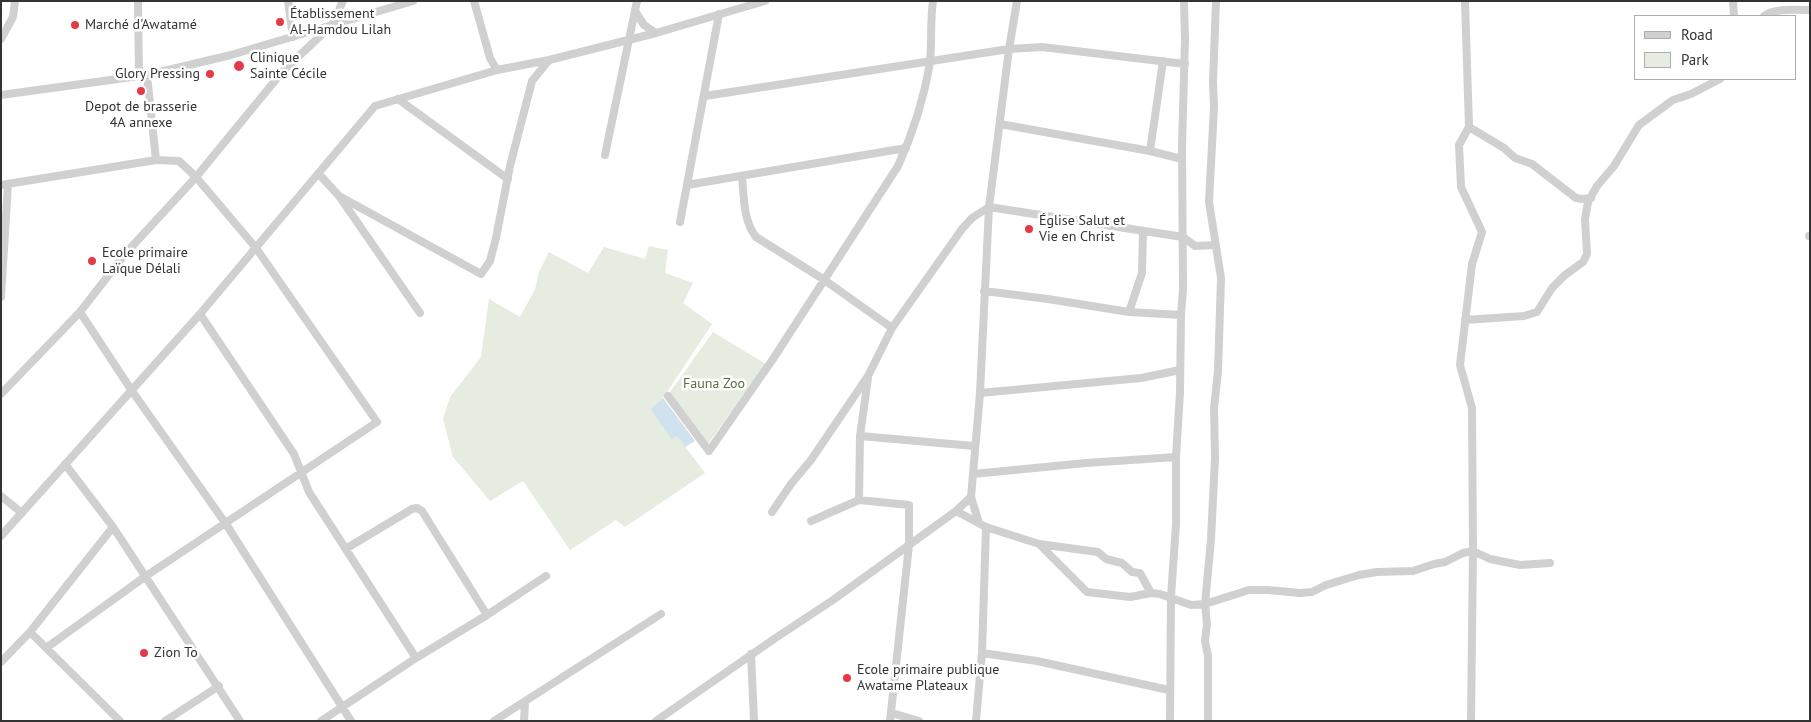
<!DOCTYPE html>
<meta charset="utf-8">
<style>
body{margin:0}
#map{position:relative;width:1811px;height:722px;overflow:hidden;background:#fff;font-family:"PT Sans",sans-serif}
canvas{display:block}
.frame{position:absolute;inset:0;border:2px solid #333;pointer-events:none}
.legend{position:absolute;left:1634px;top:15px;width:162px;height:65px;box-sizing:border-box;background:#fff;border:1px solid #adadad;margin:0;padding:6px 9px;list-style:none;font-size:15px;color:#333}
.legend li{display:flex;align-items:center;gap:10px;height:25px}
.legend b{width:25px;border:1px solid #adadad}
</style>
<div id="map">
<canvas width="1811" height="722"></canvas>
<div class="frame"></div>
<ul class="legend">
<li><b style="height:6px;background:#d0d0d0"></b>Road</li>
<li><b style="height:14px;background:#e6ecdf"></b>Park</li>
</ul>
</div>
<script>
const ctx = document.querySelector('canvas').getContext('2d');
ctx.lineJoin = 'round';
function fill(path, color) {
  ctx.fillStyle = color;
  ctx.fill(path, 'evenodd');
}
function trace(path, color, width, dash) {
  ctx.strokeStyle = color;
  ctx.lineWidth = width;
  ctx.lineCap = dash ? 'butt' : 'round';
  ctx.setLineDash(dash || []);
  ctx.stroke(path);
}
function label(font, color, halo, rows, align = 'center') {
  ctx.font = font + ' "PT Sans",sans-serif';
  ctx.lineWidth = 5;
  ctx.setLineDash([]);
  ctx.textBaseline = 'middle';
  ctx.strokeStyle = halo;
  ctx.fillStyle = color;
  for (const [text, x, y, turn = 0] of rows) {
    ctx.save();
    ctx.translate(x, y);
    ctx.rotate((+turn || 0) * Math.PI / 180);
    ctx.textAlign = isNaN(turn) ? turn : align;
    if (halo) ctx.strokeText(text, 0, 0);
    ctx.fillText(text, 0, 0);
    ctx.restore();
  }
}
fill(new Path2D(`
 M649 246 668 250 665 273 693 283 683 303 712 324 663 398 650 409 673 438 677 436 705 473 625 527 616 520 570 550 523 481 490 501 453 457 443 419 450 397 481 357 489 299 520 317 535 289 539 272 549 252 588 273 604 247 645 259Z
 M713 332 766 364 707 445 670 392Z`), '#e6ecdf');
fill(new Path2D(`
 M663 398 695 441 685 447 677 436 672 439 650 409Z`), '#cfe2ee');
trace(new Path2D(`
 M138 1 139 76
 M288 1 293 37
 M474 1 490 58 497 70
 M1465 1 1469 127 1459 145 1461 187 1482 232 1472 264 1460 365 1472 408 1473 551 1471 721
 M1733 1 1734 16
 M635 11 644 25 656 33
 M1764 16C1774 8 1797 10 1810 10
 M1 39 13 17 15 1
 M147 75 156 160
 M1 95 147 75 231 55 413 1
 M705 96 1009 49 1042 47 1185 64
 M398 99 508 179
 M1000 124 1150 151 1182 159
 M1469 127 1504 148 1515 158 1532 164 1576 198 1582 199 1591 198
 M1150 151 1163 61
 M605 155 637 1
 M319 174 339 196 420 313
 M742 176C744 196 743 221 756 237L823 279 892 328
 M1 185 156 160 179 161 196 177 256 248 377 422 146 576 46 648
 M687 185 906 148
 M339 196 481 274 490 261 496 238 510 166 532 81 549 60
 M680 222 719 14
 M1809 236H1810
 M984 291 1048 299 1129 312 1181 315
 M1 297 8 184
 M80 312 132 391 226 524 351 721
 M1129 312 1142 273 1143 231
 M200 314 294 454 309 492 416 658
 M1465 320 1524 316 1537 312 1552 288 1565 275 1583 262 1587 254 1585 219 1588 202 1597 186 1614 166 1639 125 1673 100 1691 94 1720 79
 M980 393 1141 378 1180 370
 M1 394 80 312 125 254 196 177 283 71 332 25 343 1
 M668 396 709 451 773 359 898 166C913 133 924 98 930 63 932 43 930 22 933 1
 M860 436 974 446
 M65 464 113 527 240 721
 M973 474 1086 463 1176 457
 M1 496 22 513
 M859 500 860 436 868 378
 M956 511 986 527 1039 544 1098 552 1106 559 1122 563 1132 572 1140 573 1151 593
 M772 512 791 484 811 460 868 376 892 328 962 229 972 218 989 207 1183 237 1195 246 1216 245
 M811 521 859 500 909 505V545L890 721
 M979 523 971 497 980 393 989 207 1009 49 1017 1
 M1 536 200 314 375 106 497 70 549 60 656 33 765 1
 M1039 544 1087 592 1130 597 1151 593 1160 594 1191 605 1205 604 1249 590H1268L1300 593 1312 592 1326 585 1359 575 1377 572 1413 571 1434 564 1445 562 1463 553 1473 551 1490 559 1520 565 1550 563
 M347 548 412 509 417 508 422 511 487 615
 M30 632 120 721
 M982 653 1037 661 1169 690
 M751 654 754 721
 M1 662 30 632 113 527
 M892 713 919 721
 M165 721 219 686
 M321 721 416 658 487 615 546 576
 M494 721 661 614
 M524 721 525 702
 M656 721 774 639 833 600 956 511 971 497
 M976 721 982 653 986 527
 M1170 721 1171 597 1176 524V457L1180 392 1181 315 1183 289 1182 146 1185 39 1184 1
 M1208 721V656L1205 641 1207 624 1205 604 1211 539 1215 458 1214 408 1218 371 1221 278 1209 202 1214 107 1213 82 1216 1`), '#d0d0d0', 8);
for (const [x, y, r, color] of [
 [280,22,5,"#e63946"],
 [75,25,5,"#e63946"],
 [239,66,6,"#e63946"],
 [210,74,5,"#e63946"],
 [141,91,5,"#e63946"],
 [1029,229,5,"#e63946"],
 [92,261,5,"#e63946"],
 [144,653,5,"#e63946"],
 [847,678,5,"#e63946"]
]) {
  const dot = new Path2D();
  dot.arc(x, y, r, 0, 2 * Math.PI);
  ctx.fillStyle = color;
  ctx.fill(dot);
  trace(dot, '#fff', 2);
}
label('14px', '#333', '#fff', [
 ["Établissement",290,14],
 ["Al-Hamdou Lilah",290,30],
 ["Marché d'Awatamé",85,25],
 ["Clinique",250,58],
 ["Sainte Cécile",250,74],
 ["Glory Pressing",200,74,"right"],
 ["Depot de brasserie",141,107,"center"],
 ["4A annexe",141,123,"center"],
 ["Église Salut et",1039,221],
 ["Vie en Christ",1039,237],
 ["Ecole primaire",102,253],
 ["Laïque Délali",102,269],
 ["Zion To",154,653],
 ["Ecole primaire publique",857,670],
 ["Awatame Plateaux",857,686]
], 'left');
label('14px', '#56703f', '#fff', [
 ["Fauna Zoo",714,384]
]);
</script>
